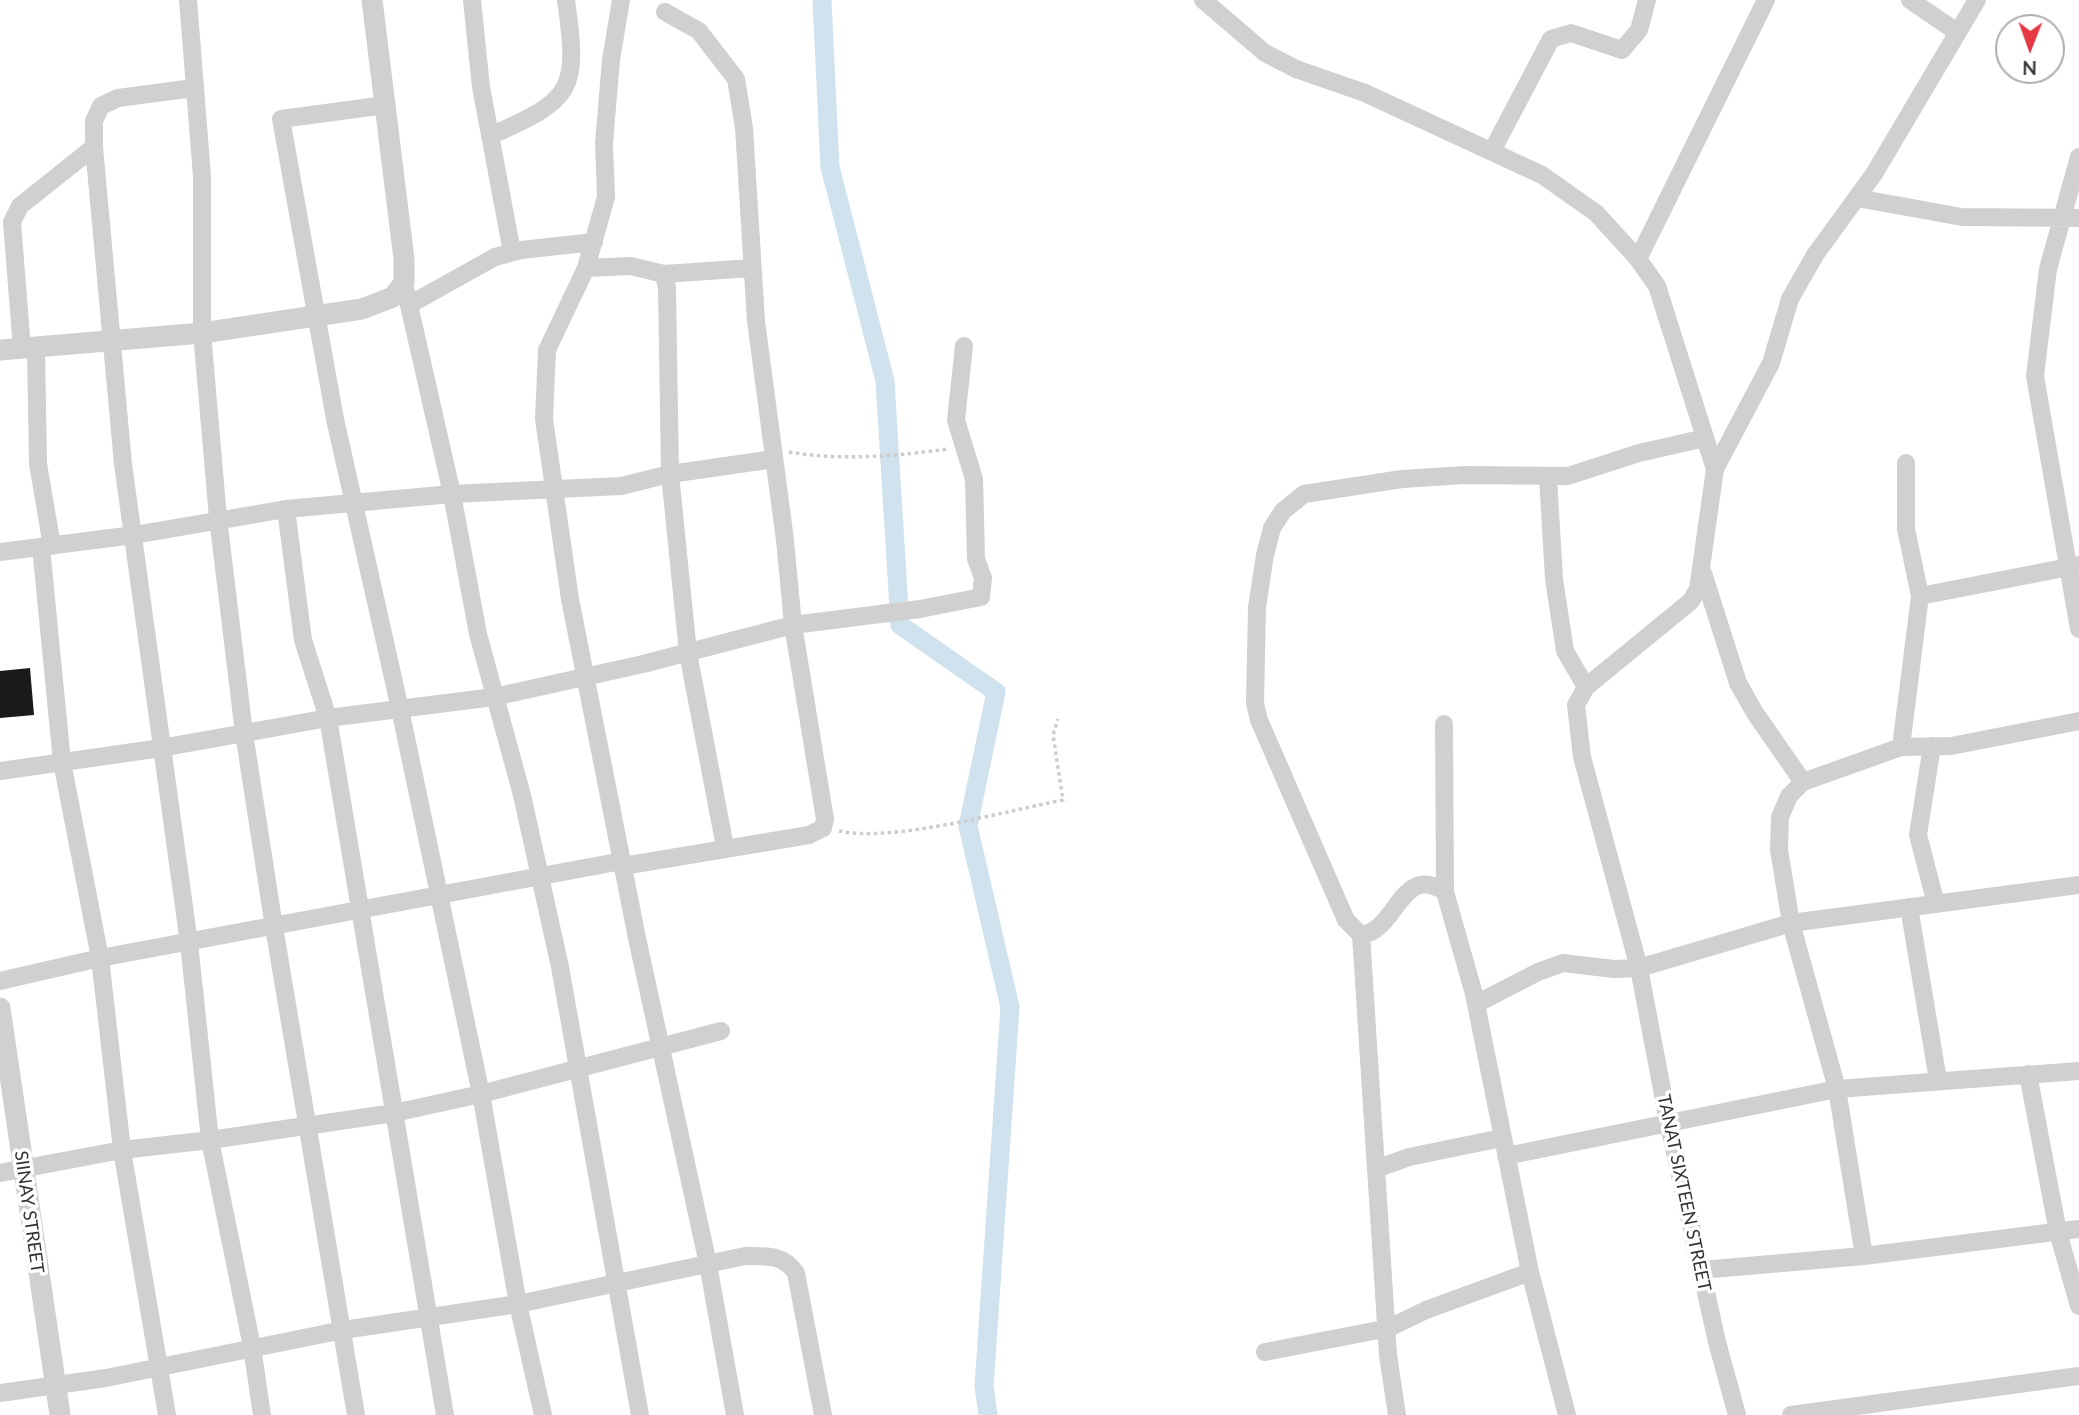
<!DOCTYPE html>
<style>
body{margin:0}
#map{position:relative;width:2079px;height:1415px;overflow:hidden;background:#fff;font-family:Lato,sans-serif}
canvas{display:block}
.north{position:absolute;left:1995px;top:14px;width:70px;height:70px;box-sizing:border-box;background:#fff;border:2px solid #adadad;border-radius:50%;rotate:181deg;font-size:19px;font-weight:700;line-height:28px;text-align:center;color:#333}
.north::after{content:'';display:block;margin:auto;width:24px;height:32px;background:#e63946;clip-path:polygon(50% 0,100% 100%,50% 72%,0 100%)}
</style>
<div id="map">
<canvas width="2079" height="1415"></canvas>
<div class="north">N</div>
</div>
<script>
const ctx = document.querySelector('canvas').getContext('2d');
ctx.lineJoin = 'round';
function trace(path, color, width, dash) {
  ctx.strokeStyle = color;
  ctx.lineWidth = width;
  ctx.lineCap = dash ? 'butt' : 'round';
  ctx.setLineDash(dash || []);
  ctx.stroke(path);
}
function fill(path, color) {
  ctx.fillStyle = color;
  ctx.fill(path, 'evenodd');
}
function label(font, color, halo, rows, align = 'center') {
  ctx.font = font + ' Lato,sans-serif';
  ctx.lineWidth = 7;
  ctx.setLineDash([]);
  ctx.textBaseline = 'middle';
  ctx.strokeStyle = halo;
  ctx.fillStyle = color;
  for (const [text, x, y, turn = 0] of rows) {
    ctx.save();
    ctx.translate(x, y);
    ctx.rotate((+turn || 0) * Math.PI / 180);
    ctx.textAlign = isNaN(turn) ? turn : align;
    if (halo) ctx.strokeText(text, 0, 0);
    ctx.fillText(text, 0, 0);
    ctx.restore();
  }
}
trace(new Path2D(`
 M822 0 830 167 885 381 900 625 996 692 968 826 1010 1007 984 1386 988 1415`), '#cfe2ee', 19);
fill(new Path2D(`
 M30 668 34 715 0 718V671Z`), '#1a1a1a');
trace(new Path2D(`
 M789 452C842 461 896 456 948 449
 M839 831C891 843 1006 811 1063 800L1053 735 1058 719`), '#cdcdcd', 3.5, [3.5, 3.5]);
trace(new Path2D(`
 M188 0 202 176V333L218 518 244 733 274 927 356 1415
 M472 0 481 87 512 252
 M621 0 611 60 604 143 606 197 586 268 547 350 544 419 570 599 637 938 708 1264 735 1415
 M1203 0 1265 53 1296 69 1365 93 1542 175 1596 213 1638 259 1657 286 1715 469
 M1910 0 1957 32
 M194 88 118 98 101 106 94 121V147L123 464 189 943 210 1140 252 1347 262 1415
 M490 136C573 99 579 92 566 0
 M1492 151 1551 39 1571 33 1622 50 1639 30 1647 0
 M2079 157 2048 269 2035 376 2079 629
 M1857 198 1962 217 2079 218
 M1638 259 1766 0
 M586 268 631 266 664 274 667 288 670 474 688 653 725 847
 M664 274 752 268
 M404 283 452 494 478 634 522 795 560 967 640 1415
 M409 305 495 257 521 250 594 242
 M36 348 38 464 52 546
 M22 349 12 222 20 206 94 147
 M1548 477 1554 579 1565 651 1586 687
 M286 509 303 640 328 718 445 1415
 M41 547 62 762 100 958 122 1150 167 1415
 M0 552 134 535 286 509 452 494 621 486 670 474 774 459
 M1703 573 1738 683 1755 713 1803 782
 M1920 596 2079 565
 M1444 724 1445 892
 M1932 746 1918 835 1936 904
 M1901 747 1920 596 1906 529V463
 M0 771 161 748 328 718 494 697 643 664 793 625 920 609 981 597 983 578 976 559 974 479 956 420 964 346
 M623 866 809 835 823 828 825 819 793 625 785 540 756 321 744 128 736 79 699 31 665 12
 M1909 907 1938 1080
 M1361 935 1388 1355 1397 1415
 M0 981 100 958 622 861
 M1476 1004 1538 972 1563 963 1614 969 1639 968 1791 923 2079 885
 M2028 1074 2058 1232 2079 1306
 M1506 1156 1837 1089 2079 1071
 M1376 1169 1409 1157 1502 1138
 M0 1173 122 1150 210 1140 394 1113 481 1094 400 709 335 419 281 119 386 105
 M1864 1256 1837 1089 1791 923 1779 850 1780 817 1789 796 1803 782 1901 747 1951 746 2079 721
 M1701 1270 1864 1256 2079 1229
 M1265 1352 1389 1328 1426 1310 1530 1272
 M0 1393 106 1378 343 1330 518 1304 745 1256C766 1256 783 1254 796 1273L823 1415
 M543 1415 518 1304 481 1094 721 1031
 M1567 1415 1530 1272 1474 994 1445 892C1401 862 1397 931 1361 935L1346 920 1259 720 1255 703 1257 607 1265 555 1272 528 1283 511 1304 494 1402 479 1465 475 1568 476 1639 453 1705 438
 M1737 1415 1717 1342 1668 1121 1639 968 1582 757 1576 705 1586 687 1691 601 1698 589 1715 469 1771 363 1790 299 1815 255 1874 174 1977 0
 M1791 1415 2079 1376`), '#d0d0d0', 18);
trace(new Path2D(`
 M0 350 202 333 362 309 393 297 404 283V259L372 0
 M0 1008 60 1415`), '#d0d0d0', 21);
label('18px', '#333', '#fff', [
 ["TANAT SIXTEEN STREET",1684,1193,78],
 ["SIINAY STREET",29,1212,82]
]);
</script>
